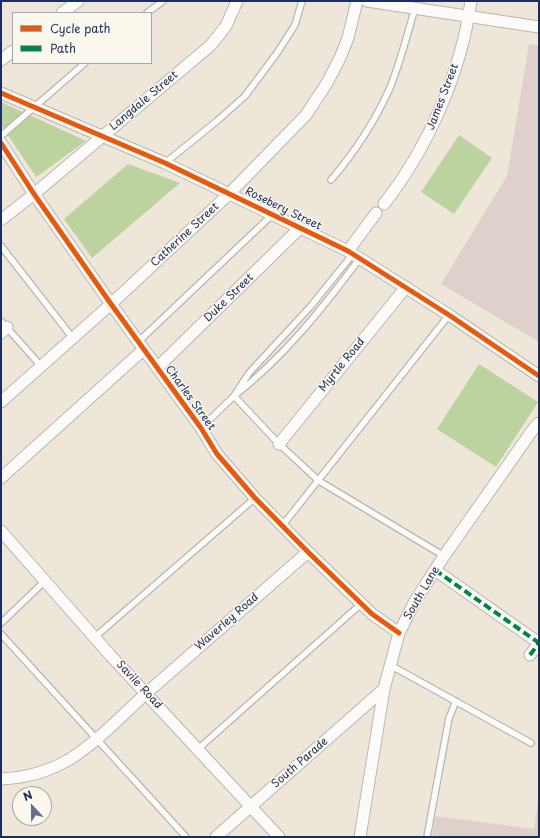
<!DOCTYPE html>
<style>
body{margin:0}
#map{position:relative;width:540px;height:838px;overflow:hidden;background:#eee6d9;font-family:"Playpen Sans",sans-serif}
canvas{display:block}
.frame{position:absolute;inset:0;border:2px solid #1b2f5e;pointer-events:none}
.legend{position:absolute;left:12px;top:12px;width:140px;height:52px;box-sizing:border-box;background:#fbf7ec;border:1px solid #a1a7b3;margin:0;padding:5px 7px;list-style:none;font-size:12px;color:#1b2f5e}
.legend li{display:flex;align-items:center;gap:8px;height:20px}
.legend b{width:20px;border:1px solid #a1a7b3}
.north{position:absolute;left:12px;top:786px;width:40px;height:40px;box-sizing:border-box;background:#fbf7ec;border:1px solid #a1a7b3;border-radius:50%;rotate:338deg;font-size:11px;font-weight:700;line-height:16px;text-align:center;color:#1b2f5e}
.north::after{content:'';display:block;margin:auto;width:14px;height:18px;background:#656f89;clip-path:polygon(50% 0,100% 100%,50% 72%,0 100%)}
</style>
<div id="map">
<canvas width="540" height="838"></canvas>
<div class="frame"></div>
<ul class="legend">
<li><b style="height:5px;background:#e8590c"></b>Cycle path</li>
<li><b style="height:5px;background:#00873e"></b>Path</li>
</ul>
<div class="north">N</div>
</div>
<script>
const ctx = document.querySelector('canvas').getContext('2d');
ctx.lineJoin = 'round';
function fill(path, color) {
  ctx.fillStyle = color;
  ctx.fill(path, 'evenodd');
}
function trace(path, color, width, dash) {
  ctx.strokeStyle = color;
  ctx.lineWidth = width;
  ctx.lineCap = dash ? 'butt' : 'round';
  ctx.setLineDash(dash || []);
  ctx.stroke(path);
}
function label(font, color, halo, rows, align = 'center') {
  ctx.font = font + ' "Playpen Sans",sans-serif';
  ctx.lineWidth = 3;
  ctx.setLineDash([]);
  ctx.textBaseline = 'middle';
  ctx.strokeStyle = halo;
  ctx.fillStyle = color;
  for (const [text, x, y, turn = 0] of rows) {
    ctx.save();
    ctx.translate(x, y);
    ctx.rotate((+turn || 0) * Math.PI / 180);
    ctx.textAlign = isNaN(turn) ? turn : align;
    if (halo) ctx.strokeText(text, 0, 0);
    ctx.fillText(text, 0, 0);
    ctx.restore();
  }
}
fill(new Path2D(`
 M529 44 539 46V342L441 284 507 176Z
 M539 794V837H432L435 816 534 829Z`), '#ded1cb');
fill(new Path2D(`
 M1 102 86 141 36 177 1 125Z
 M459 135 492 158 454 214 421 192Z
 M128 164 180 183 92 258 64 219Z
 M479 364 538 402 496 467 437 429Z`), '#bcd3a0');
const service = new Path2D(`
 M147 13 163 1
 M1 136 85 63
 M165 163 217 121 245 96 277 53 295 25 302 1
 M331 180C354 153 374 123 389 90 400 64 407 35 415 8
 M1 246 72 337
 M360 258C323 308 283 358 234 396L279 444 319 481 444 556
 M1 321 41 366
 M138 342 272 215
 M201 428 234 396 249 373 310 307 353 254
 M282 526 449 315
 M1 623 45 581
 M1 634 186 837
 M95 637 255 498
 M390 665 531 743
 M198 749 361 604
 M427 837 449 718 456 701`);
const minor = new Path2D(`
 M367 1 539 27
 M62 13 78 1
 M1 60 13 51
 M1 93 165 163 348 251 449 315 539 376
 M1 143 34 194 111 304 201 428 217 454 255 498 308 552 372 614 399 633
 M384 204C428 148 461 73 471 1
 M1 220 34 194 211 45 226 26 237 1
 M348 251 376 213
 M1 333 7 327
 M157 368 300 228
 M1 402 111 304 229 194 306 115 327 83 340 58 348 38 357 1
 M279 444 406 287
 M1 478 143 350
 M1 531 110 655 279 837
 M435 570 539 643
 M530 655 539 643
 M1 779C26 778 48 772 70 759 100 740 124 713 150 690 203 644 255 598 308 552
 M216 837 384 689
 M360 837 384 689 399 633 415 601 444 556 534 428 539 423`);
trace(service, '#b9b6b2', 8);
trace(minor, '#b9b6b2', 13);
trace(service, '#fcfbf9', 5.5);
trace(minor, '#fcfbf9', 11);
trace(new Path2D(`
 M435 570 539 643
 M530 655 539 643`), '#00873e', 4, [8, 4]);
trace(new Path2D(`
 M1 93 165 163 348 251 449 315 539 376
 M1 143 34 194 111 304 201 428 217 454 255 498 308 552 372 614 399 633`), '#e8590c', 5);
label('11px', '#1b2f5e', '#fbf7ec', [
 ["James Street",443,97,-69],
 ["Langdale Street",144,101,-40],
 ["Rosebery Street",283,209,26],
 ["Catherine Street",185,235,-43],
 ["Duke Street",229,298,-44],
 ["Myrtle Road",342,365,-51],
 ["Charles Street",190,398,54],
 ["South Lane",422,593,-60],
 ["Waverley Road",227,622,-41],
 ["Savile Road",139,685,47],
 ["South Parade",300,763,-41]
]);
</script>
